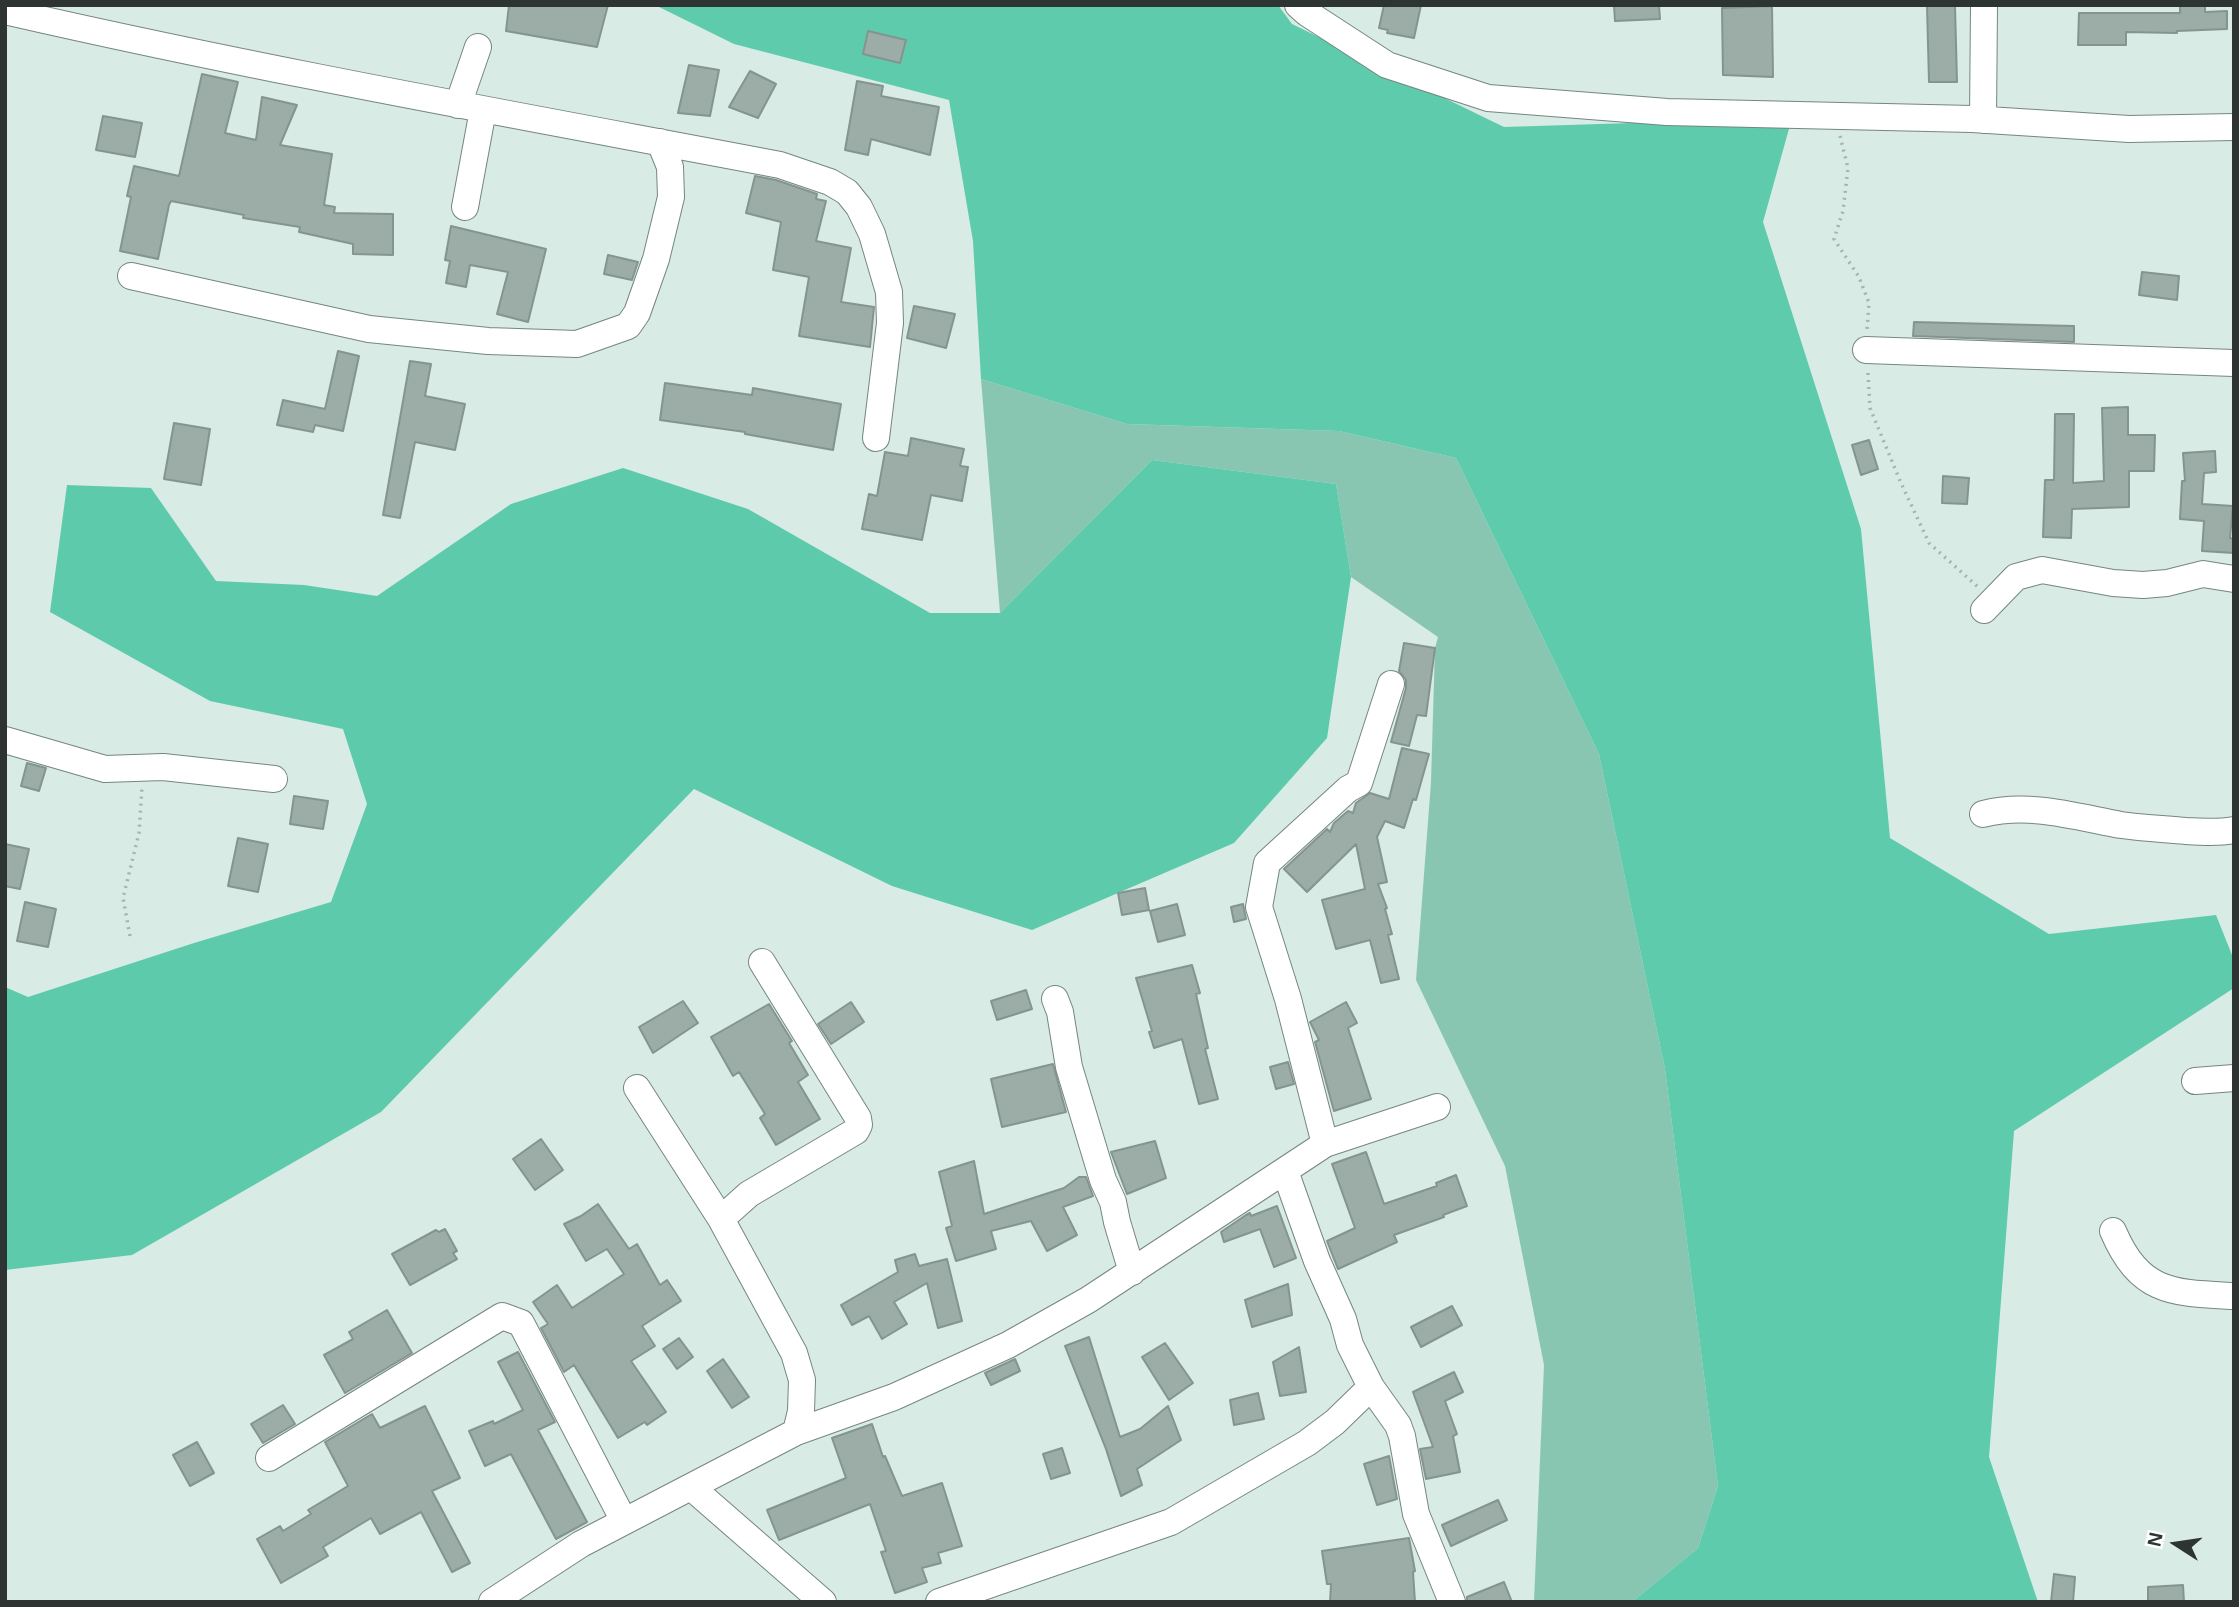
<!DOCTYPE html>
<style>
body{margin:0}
#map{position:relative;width:2239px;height:1607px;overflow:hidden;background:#d8ebe4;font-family:Arial,sans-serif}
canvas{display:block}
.frame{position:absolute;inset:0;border:7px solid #2d3431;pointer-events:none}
.north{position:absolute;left:2141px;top:1509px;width:70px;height:70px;-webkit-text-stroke:5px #fff;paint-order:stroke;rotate:282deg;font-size:19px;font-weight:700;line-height:28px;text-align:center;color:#2d3431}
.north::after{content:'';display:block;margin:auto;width:24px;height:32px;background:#2d3431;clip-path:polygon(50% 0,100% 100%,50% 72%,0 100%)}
</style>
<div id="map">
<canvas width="2239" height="1607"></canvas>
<div class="frame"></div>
<div class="north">N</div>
</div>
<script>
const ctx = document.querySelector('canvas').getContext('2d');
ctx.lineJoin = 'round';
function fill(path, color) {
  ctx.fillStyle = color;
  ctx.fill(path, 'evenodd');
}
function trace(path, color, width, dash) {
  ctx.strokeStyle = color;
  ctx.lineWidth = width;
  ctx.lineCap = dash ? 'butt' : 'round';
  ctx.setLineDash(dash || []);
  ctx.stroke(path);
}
fill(new Path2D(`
 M981 379 1127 424 1339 431 1456 458 1599 754 1665 1069 1718 1486 1698 1548 1632 1602H1534L1544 1365 1505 1166 1416 980 1431 782 1435 648 1438 637 1351 577 1336 484 1152 460 1000 613Z`), '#88c6b2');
fill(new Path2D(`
 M655 5H1278L1292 24 1504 127 1792 118 1763 222 1861 529 1890 838 2049 934 2216 915 2234 960V988L2014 1131 1989 1457 2038 1602H1632L1698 1548 1718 1486 1665 1069 1599 754 1456 458 1339 431 1127 424 981 379 973 241 949 100 734 44Z`), '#5ecbad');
fill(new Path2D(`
 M1152 460 1336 484 1351 577 1327 738 1234 843 1032 930 892 886 694 789 381 1112 132 1255 5 1270V987L28 997 194 943 331 902 367 804 343 729 210 701 50 612 67 485 151 488 216 581 304 585 377 596 511 504 623 468 748 509 930 613H1000Z`), '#5dcaac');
const building = new Path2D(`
 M509 5H608L597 47 506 31Z
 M1384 5H1421L1414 38 1387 33 1388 30 1379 28Z
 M1614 5H1659L1660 19 1615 21Z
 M2180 5H2205V12L2227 11V29L2177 31V33L2126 32V45H2078L2079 13H2180Z
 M1772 6 1773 77 1723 75 1722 8Z
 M1927 6H1955L1957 82H1929Z
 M868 31 906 40 900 63 863 54Z
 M689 65 719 70 710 116 678 113Z
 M750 71 776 84 758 118 729 107Z
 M202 74 238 82 225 133 256 140 262 97 297 105 280 145 332 154 324 205 335 207 334 213 393 214V255L353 254V244L299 232 300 227 243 218 244 215 171 201 169 205 158 259 120 251 131 197 127 196 134 166 179 176Z
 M857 81 883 86 881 96 939 107 930 155 871 139 868 155 845 150Z
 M103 116 142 123 135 157 96 150Z
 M755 176 776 180 817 194 816 199 826 201 816 241 851 248 841 302 874 307 870 347 799 336 809 277 773 270 781 222 746 213Z
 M451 226 546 249 528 322 497 314 508 272 470 265 466 287 446 283 450 261 445 260Z
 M608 255 638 262 632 280 604 274Z
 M2142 272 2179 276 2177 300 2139 295Z
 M914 306 955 314 946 348 907 338Z
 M1914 322 2074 326V342L1913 336Z
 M338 351 359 356 343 431 315 425 313 432 277 425 283 400 325 409Z
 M410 361 431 364 425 396 465 404 455 450 415 442 400 518 383 515Z
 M665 383 752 395 753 388 841 404 833 450 745 434V432L660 420Z
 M2128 407V435H2155L2154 471H2129V507L2072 509 2071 538 2043 537 2045 480H2054L2055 414H2074L2073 483 2104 481 2102 408Z
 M174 423 210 429 201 485 164 479Z
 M911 438 964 449 960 466 968 467 962 501 931 495 922 540 862 529 869 494 877 496 885 452 908 456Z
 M1869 440 1878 469 1861 475 1852 445Z
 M2215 451 2216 472 2204 473 2202 504 2233 506 2230 538 2234 539V553L2202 551 2204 521 2180 519 2182 481H2185L2183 453Z
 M1943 476 1969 478 1967 504 1942 503Z
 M1404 643 1435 648 1426 716 1417 715 1409 746 1391 742 1406 688V680L1399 671Z
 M1402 748 1429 754 1416 800 1413 799 1404 828 1385 821 1377 837 1387 882 1378 884 1387 908 1385 909 1392 934 1388 935 1399 979 1381 983 1370 940 1336 949 1322 900 1365 889 1356 844 1307 892 1284 869 1327 829 1330 832 1334 823 1348 811 1353 813 1356 803 1370 793 1389 799Z
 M27 763 46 768 39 791 21 786Z
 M294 796 328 801 323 829 290 824Z
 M238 838 268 844 258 892 228 886Z
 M5 844 29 849 20 889 5 886Z
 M1145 888 1149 910 1122 915 1118 893Z
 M25 902 56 909 48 947 17 941Z
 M1177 904 1185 935 1158 942 1150 911Z
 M1243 904 1246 919 1234 922 1231 907Z
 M1192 965 1200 993 1196 994 1208 1048 1205 1049 1218 1099 1199 1104 1182 1039 1154 1048 1149 1032 1152 1031 1136 978Z
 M1026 990 1032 1009 997 1020 991 1001Z
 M683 1001 698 1023 653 1053 639 1027Z
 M851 1002 864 1022 831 1044 818 1024Z
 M1346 1002 1357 1023 1348 1028 1371 1099 1334 1111 1315 1042 1319 1040 1310 1022Z
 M769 1004 792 1041 789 1043 808 1075 798 1082 820 1119 776 1145 760 1118 765 1114 739 1072 733 1076 711 1037Z
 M1288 1062 1294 1084 1276 1089 1270 1067Z
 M1053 1064 1066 1112 1002 1127 991 1079Z
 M541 1139 563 1170 535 1190 513 1159Z
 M1155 1141 1166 1178 1127 1194 1111 1152Z
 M1366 1152 1384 1204 1437 1186 1436 1183 1456 1175 1467 1206 1443 1215 1444 1217 1394 1235 1397 1242 1338 1269 1327 1241 1355 1228 1332 1164Z
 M974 1161 984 1214 1064 1188 1079 1177H1086L1093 1196 1063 1207 1077 1235 1047 1251 1031 1221 991 1231 996 1249 956 1261 946 1228 952 1226 939 1172Z
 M598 1204 629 1249 637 1244 660 1285 667 1280 681 1301 642 1326 655 1346 631 1361 666 1412 647 1425 645 1422 618 1438 574 1365 564 1372 541 1328 548 1324 533 1302 557 1285 572 1308 624 1274 607 1249 586 1261 564 1224 581 1216Z
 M1277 1206 1296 1258 1274 1267 1260 1229 1224 1242 1221 1232 1246 1215 1250 1213 1251 1216Z
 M445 1229 457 1251 453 1253 457 1259 410 1285 392 1254 436 1230 439 1232Z
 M915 1254 919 1266 947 1259 962 1321 938 1328 927 1283 894 1302 907 1324 882 1339 869 1316 852 1325 841 1305 898 1272 895 1260Z
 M1288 1284 1292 1315 1252 1327 1245 1300Z
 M1452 1306 1462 1325 1421 1347 1411 1327Z
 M387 1310 412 1353 345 1393 324 1355 353 1339 349 1332Z
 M1089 1337 1120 1437 1140 1429 1168 1406 1181 1440 1137 1469 1142 1485 1121 1496 1106 1449 1065 1346Z
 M679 1338 693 1357 677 1369 663 1349Z
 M1165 1343 1193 1383 1169 1400 1142 1357Z
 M1299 1347 1306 1392 1280 1396 1273 1362Z
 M518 1352 555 1422 538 1430 587 1522 556 1539 511 1454 485 1466 469 1431 493 1421 494 1424 523 1410 498 1362Z
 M723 1359 749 1397 732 1408 707 1371Z
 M1015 1359 1020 1371 991 1385 985 1373Z
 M1454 1372 1463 1392 1445 1401 1457 1434 1453 1436 1460 1472 1426 1479 1420 1449 1433 1447 1413 1392Z
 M1258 1393 1264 1419 1234 1425 1230 1400Z
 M283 1405 295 1424 263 1443 251 1424Z
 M425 1406 460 1478 432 1491 470 1563 452 1572 421 1512 380 1534 371 1518 323 1547 328 1556 281 1583 257 1539 280 1526 283 1531 311 1514 308 1510 348 1486 325 1442 372 1414 380 1428Z
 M872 1424 883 1457 885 1456 902 1496 942 1483 962 1546 938 1553 941 1563 922 1568 927 1582 895 1593 881 1552 886 1551 870 1504 779 1540 767 1510 846 1478 832 1438Z
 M197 1442 214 1473 190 1486 173 1455Z
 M1062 1448 1070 1473 1051 1479 1043 1454Z
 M1389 1456 1397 1499 1377 1505 1364 1464Z
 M1498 1500 1507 1520 1451 1546 1442 1525Z
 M1409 1538 1415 1571 1413 1572 1415 1602H1330L1331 1584H1327L1322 1551Z
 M2054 1574 2075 1577 2073 1602H2051Z
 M1504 1582 1512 1602H1467V1597Z
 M2183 1585 2184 1602H2148V1587Z`);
fill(building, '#9bada6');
trace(building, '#84958f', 2);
const minor = new Path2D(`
 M1298 5 1307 13 1387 65 1488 98 1667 112 1972 119 2129 129 2234 127
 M5 11C262 70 521 116 780 165L830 182 847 192 859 207 872 234 889 292 890 323 876 438
 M458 105 478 47
 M1983 120 1984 5
 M465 207 483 110
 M131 276 369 329 488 341 577 344 628 326 637 313 656 259 671 197 670 167 660 142
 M1866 350 2234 363
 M1984 610 2016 577 2042 570 2113 583 2143 585 2167 583 2203 574 2234 579
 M5 740 105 769 163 767 274 779
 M1983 814C2029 802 2077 817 2121 825 2142 828 2164 829 2186 831 2202 832 2218 833 2234 830
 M762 962 858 1118 859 1125 856 1131 749 1194 721 1219 794 1353 802 1380 801 1411 796 1432
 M1055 999 1060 1012 1069 1067 1103 1180 1113 1202 1117 1222 1132 1272
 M2195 1081 2234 1078
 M637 1088 721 1219
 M1325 1144 1288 999 1259 907 1267 863 1348 789 1359 783 1391 684
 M1285 1171 1317 1261 1343 1319 1350 1345 1371 1387 1398 1425 1402 1436 1416 1514 1452 1602
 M2113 1231C2140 1294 2173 1293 2234 1296
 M269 1458 502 1316 521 1323 624 1521
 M691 1487 823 1602
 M492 1602 581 1544 796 1432 894 1397 1008 1345 1088 1300 1325 1144 1437 1107
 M939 1602 1171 1522 1307 1443 1335 1422 1371 1387`);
trace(minor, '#758680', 28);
trace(new Path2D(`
 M1840 136 1848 168 1843 211 1834 239 1859 277 1869 303 1867 330
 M1868 373 1870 408 1901 483 1929 543 1978 587
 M130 936 123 898 139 833 142 787`), '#a5b4ae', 3.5, [2, 5]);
trace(minor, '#fff', 26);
</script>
